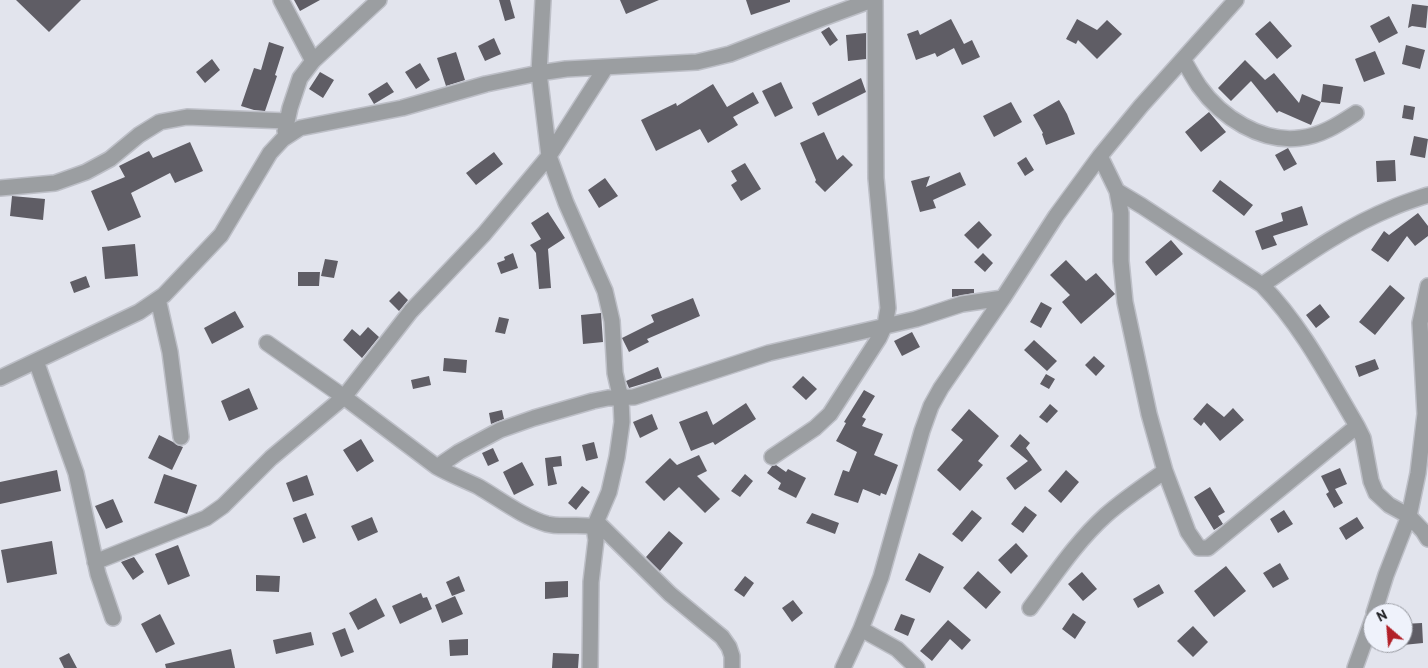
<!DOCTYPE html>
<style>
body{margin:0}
#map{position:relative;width:1428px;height:668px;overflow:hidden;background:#e2e4ed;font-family:"PT Sans",sans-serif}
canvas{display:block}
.north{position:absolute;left:1363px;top:603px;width:50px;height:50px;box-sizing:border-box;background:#eff2fb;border:1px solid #989aa1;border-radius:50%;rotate:333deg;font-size:14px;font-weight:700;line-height:20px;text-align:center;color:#16171a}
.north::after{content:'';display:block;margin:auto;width:18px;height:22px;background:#b22028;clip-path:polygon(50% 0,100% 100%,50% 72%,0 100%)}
</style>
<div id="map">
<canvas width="1428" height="668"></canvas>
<div class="north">N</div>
</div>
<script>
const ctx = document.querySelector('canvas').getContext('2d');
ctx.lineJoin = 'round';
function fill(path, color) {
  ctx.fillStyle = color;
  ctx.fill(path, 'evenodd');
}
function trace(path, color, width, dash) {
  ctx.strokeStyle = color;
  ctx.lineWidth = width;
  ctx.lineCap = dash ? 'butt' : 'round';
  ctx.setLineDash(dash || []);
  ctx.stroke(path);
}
fill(new Path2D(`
 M16 0H81L49 32Z
 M294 0H320L300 11Z
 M499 0H510L515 18 505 21Z
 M620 0H659L626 14Z
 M746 0H790V2L751 15Z
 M1412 4 1428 6 1426 28 1412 26 1408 28Z
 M1389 16 1398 33 1379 43 1370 26Z
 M951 19 964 44 972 40 980 57 962 65 954 48 937 57 935 53 916 60 907 34 918 30 920 35Z
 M1077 19 1097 30 1107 20 1122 34 1097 59 1078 40 1076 44 1066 39Z
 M1270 21 1292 46 1277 59 1255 34Z
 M829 27 838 40 830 46 821 32Z
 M866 33V59L848 61 846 35Z
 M494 38 501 54 485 61 478 46Z
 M269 42 284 47 275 75 277 76 265 111 254 110 241 106 254 68 261 70Z
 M1406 45 1425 50 1420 69 1402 64Z
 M1375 51 1385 74 1364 82 1355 59Z
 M456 52 465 80 446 86 437 58Z
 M212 59 220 70 205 83 196 72Z
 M1245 60 1265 80 1274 73 1299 103 1302 94 1321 102 1311 125 1279 111 1277 113 1251 81 1231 101 1218 88Z
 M420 63 430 80 416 89 405 72Z
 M320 72 334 80 323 98 309 89Z
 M861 78 866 92 818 116 812 103Z
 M387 82 394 92 374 104 368 94Z
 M781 82 793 108 775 117 762 91Z
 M713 84 727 107 753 92 759 103 733 117 738 125 708 143 700 129 656 151 641 120 676 103 677 106Z
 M1323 84 1343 87 1340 104 1321 102Z
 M1059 100 1067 114 1075 134 1046 145 1042 134 1043 133 1033 115Z
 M1011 102 1022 122 994 137 983 116Z
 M1404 105 1415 107 1413 120 1402 118Z
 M1209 112 1226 132 1201 152 1185 132Z
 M824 132 837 160 843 155 853 165 825 192 815 182 816 180 800 143Z
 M1414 136 1428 139 1425 158 1410 155Z
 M190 142 203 171 175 183 170 173 131 193 141 217 108 231 91 191 125 177 119 166 149 151 153 158Z
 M1288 148 1297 164 1284 171 1275 155Z
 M494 152 503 164 476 185 466 173Z
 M1026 157 1034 170 1025 176 1017 163Z
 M1395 160 1396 181 1377 182 1376 161Z
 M745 163 761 189 741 201 731 185 737 181 731 171Z
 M960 172 966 185 933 200 936 208 920 212 911 181 930 176 926 187Z
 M605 178 618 196 599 208 588 190Z
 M1220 180 1253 205 1244 216 1212 191Z
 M12 196 45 199 43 220 10 216Z
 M1302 206 1308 225 1273 236 1277 245 1262 250 1255 231 1283 221 1281 213Z
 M548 212 565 238 548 249 551 288 539 289 536 253 530 245 541 239 531 223Z
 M1418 213 1428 226V236L1415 246 1407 236 1388 262 1371 250 1384 231 1389 235Z
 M979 221 992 235 978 249 964 235Z
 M1171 240 1183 254 1156 276 1145 262Z
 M135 244 138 276 105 279 102 247Z
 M513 253 518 268 501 274 497 263 505 260 504 257Z
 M983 253 993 263 985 272 974 262Z
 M325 259 338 261 334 278 321 276Z
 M1066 260 1086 281 1096 273 1115 294 1081 324 1062 302 1070 295 1050 275Z
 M298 272H320L319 286H298Z
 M86 276 90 287 74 293 70 282Z
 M1390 285 1405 298 1375 335 1359 322Z
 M952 289H974V293L952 297Z
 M399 291 408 300 399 311 389 301Z
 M693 298 700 316 647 339 649 342 629 352 622 338 654 322 651 315Z
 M1041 302 1052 308 1041 328 1030 322Z
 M1320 304 1330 317 1316 328 1306 315Z
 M235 311 244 327 212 344 204 328Z
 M601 313 603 342 583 344 581 315Z
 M499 317 509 319 505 334 495 332Z
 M368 327 379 337 362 358 343 340 352 329 360 336Z
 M912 332 920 347 902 356 894 341Z
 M1034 340 1057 361 1047 371 1024 350Z
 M1094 356 1105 366 1096 376 1085 365Z
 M444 358 467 360 466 373 443 371Z
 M1375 359 1379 369 1359 377 1355 366Z
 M658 367 662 378 629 388 626 381Z
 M1046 374 1055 379 1049 389 1040 384Z
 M429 376 431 385 413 389 411 380Z
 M803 376 817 389 806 400 792 387Z
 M249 388 258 409 229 421 221 401Z
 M864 390 875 396 862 417 866 419 862 426 883 434 874 455 898 465 886 495 881 493 880 496 863 489 858 503 834 495 843 470 849 472 857 452 836 441 846 423 844 422Z
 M746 403 756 419 715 445 713 442 691 451 679 422 707 411 713 425Z
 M1207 403 1224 417 1233 408 1244 420 1220 441 1204 422 1201 426 1193 419Z
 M1050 404 1058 411 1047 423 1039 417Z
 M969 409 999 436 978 461 983 465 960 491 937 470 963 440 951 430Z
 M502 410 504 419 491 424 489 413Z
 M652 414 658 429 640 438 633 422Z
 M1020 434 1030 443 1026 448 1042 470 1015 490 1006 478 1028 461 1010 446Z
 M159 435 173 442 177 445 183 447 172 470 148 458Z
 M361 439 374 461 357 472 343 450Z
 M594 442 598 458 586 461 582 445Z
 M493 448 499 461 488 466 482 453Z
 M699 455 707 471 697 476 720 499 705 513 679 487 664 501 645 482 670 458 677 465Z
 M561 456 562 466 553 467 557 484 548 486 545 458Z
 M522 462 534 485 514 495 503 472Z
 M776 465 786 472 788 469 806 478 796 498 778 489 781 483 767 473 772 466Z
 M1340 468 1347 484 1335 489 1343 503 1334 508 1326 494 1329 492 1321 476Z
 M57 470 61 491 0 504V482Z
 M1066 470 1079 482 1061 503 1048 491Z
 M164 474 197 485 187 514 154 503Z
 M745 474 753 481 740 497 731 491Z
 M307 475 314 495 293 502 286 483Z
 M582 486 590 492 576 510 568 503Z
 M1210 487 1225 512 1218 516 1223 524 1214 530 1194 497Z
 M113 499 123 522 106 529 95 506Z
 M1025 506 1037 515 1023 533 1011 524Z
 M972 510 982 518 962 542 952 534Z
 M1284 510 1293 524 1278 533 1270 519Z
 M306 513 316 538 303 543 293 518Z
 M812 513 839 523 835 534 806 523Z
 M372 517 378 532 358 541 351 526Z
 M1357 517 1364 528 1346 540 1339 528Z
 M669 531 683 543 660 571 646 557Z
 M52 541 57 574 7 583 1 550Z
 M1016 543 1028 556 1011 574 998 560Z
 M178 545 190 576 168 585 155 554Z
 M919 553 944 567 930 593 905 580Z
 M134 557 144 572 133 580 121 562Z
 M1280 563 1289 579 1273 588 1263 573Z
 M1226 566 1246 591 1214 617 1194 591Z
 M978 571 1001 592 986 609 963 588Z
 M1082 572 1097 589 1083 601 1068 584Z
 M256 575 280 576 279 592 256 591Z
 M459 576 465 591 452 596 446 582Z
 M745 576 754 583 744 597 734 590Z
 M568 581V597L545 599V582Z
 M1159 584 1164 593 1138 608 1133 599Z
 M421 593 423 598 427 597 432 609 400 624 392 606Z
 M455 596 463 614 442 623 435 605Z
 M376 598 385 616 358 630 349 613Z
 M793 600 803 613 792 622 782 608Z
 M1073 613 1086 622 1075 639 1062 629Z
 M160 614 175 644 156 653 141 624Z
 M901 614 915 619 908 636 894 630Z
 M948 620 971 640 962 650 950 639 932 661 920 651Z
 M1422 623 1423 643 1403 645V624Z
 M1193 626 1208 642 1193 657 1177 641Z
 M345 628 354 652 341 657 332 633Z
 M311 632 314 645 276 654 273 640Z
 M468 639V655L450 656 449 640Z
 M231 649 235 668H166L165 664Z
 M69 653 77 668H64L59 658Z
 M553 653 579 654 578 668H552Z`), '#5f5d65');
const minor = new Path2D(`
 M281 0 313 61
 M543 0 539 73 549 156 566 203 605 291 612 321 615 373 621 399 622 422 617 457 609 492 594 527 596 540 591 582 590 668
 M1183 59C1188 68 1193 77 1199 86 1221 117 1261 143 1300 138 1321 136 1339 124 1356 113
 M285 131 290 108 300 78 313 61 379 0
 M1100 156 1117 191 1121 213V261L1125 302 1149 414 1165 471 1188 532 1199 548H1208L1357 426
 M0 188 55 183 86 172 110 159 139 135 160 122 187 117 287 121
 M1117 191 1142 206 1262 285C1302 326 1328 377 1357 426L1363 438 1371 481 1376 493 1389 505 1409 516 1423 531 1428 539
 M1262 285C1303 257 1345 227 1392 208 1403 203 1416 199 1428 195
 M158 299 170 352 181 437
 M267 343 344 397 437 467C451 475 465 480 479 487 501 500 523 517 547 524 562 528 579 523 594 527
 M36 361 76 473 98 574 113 618
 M0 378 139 312 164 295 221 235 270 153 283 139 300 128 402 108 486 84 539 73 566 69 697 62 730 54 823 18 872 0
 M772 457 815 428 830 414 879 338 885 325 888 308 876 178 875 0
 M437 467 459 452 500 430 534 418 593 401 608 398 634 397 769 353 916 319 962 304 1003 298
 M597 522 670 594 722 637 729 647 732 656V668
 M95 562 206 518 223 506 271 458 344 397 411 311 484 234 549 156 606 67
 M1030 608C1054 576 1076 542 1106 515 1124 499 1145 485 1165 471
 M1374 613 1386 575 1409 516 1418 473 1425 414 1420 323 1428 286
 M861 629 897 649 917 668
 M843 668 861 629 881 577 922 431 931 406 941 388 1003 298 1056 216 1100 156 1141 106 1236 0
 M1355 668 1373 618`);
trace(minor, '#bdbfc7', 18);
trace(minor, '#9b9ea1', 15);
</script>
